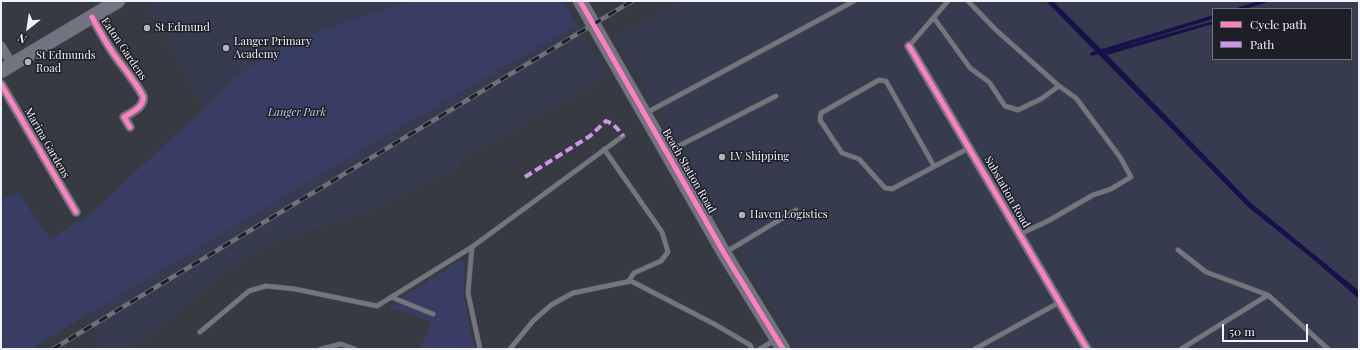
<!DOCTYPE html>
<style>
body{margin:0}
#map{position:relative;width:1360px;height:350px;overflow:hidden;background:#383a42;font-family:"Playfair Display",serif}
canvas{display:block}
.frame{position:absolute;inset:0;border:2px solid #f0f2fd;pointer-events:none}
.legend{position:absolute;left:1212px;top:8px;width:140px;height:52px;box-sizing:border-box;background:#1d1e26;border:1px solid #71737c;margin:0;padding:5px 7px;list-style:none;font-size:12px;color:#f0f2fd}
.legend li{display:flex;align-items:center;gap:8px;height:20px}
.legend b{width:20px;border:1px solid #71737c}
.north{position:absolute;left:8px;top:8px;width:40px;height:40px;-webkit-text-stroke:3px #1d1e26;paint-order:stroke;rotate:210deg;font-size:11px;font-weight:700;line-height:16px;text-align:center;color:#f0f2fd}
.north::after{content:'';display:block;margin:auto;width:14px;height:18px;background:#f0f2fd;clip-path:polygon(50% 0,100% 100%,50% 72%,0 100%)}
.scale{position:absolute;left:1222px;top:324px;width:86px;height:18px;box-sizing:border-box;border:2px solid #f0f2fd;border-top:0;padding-left:5px;font-size:12px;line-height:14px;white-space:nowrap;color:#f0f2fd;-webkit-text-stroke:3px #1d1e26;paint-order:stroke}
</style>
<div id="map">
<canvas width="1360" height="350"></canvas>
<div class="frame"></div>
<ul class="legend">
<li><b style="height:5px;background:#ff80c0"></b>Cycle path</li>
<li><b style="height:5px;background:#d193ec"></b>Path</li>
</ul>
<div class="north">N</div>
<div class="scale">50 m</div>
</div>
<script>
const ctx = document.querySelector('canvas').getContext('2d');
ctx.lineJoin = 'round';
function fill(path, color) {
  ctx.fillStyle = color;
  ctx.fill(path, 'evenodd');
}
function trace(path, color, width, dash) {
  ctx.strokeStyle = color;
  ctx.lineWidth = width;
  ctx.lineCap = dash ? 'butt' : 'round';
  ctx.setLineDash(dash || []);
  ctx.stroke(path);
}
function label(font, color, halo, rows, align = 'center') {
  ctx.font = font + ' "Playfair Display",serif';
  ctx.lineWidth = 3;
  ctx.setLineDash([]);
  ctx.textBaseline = 'middle';
  ctx.strokeStyle = halo;
  ctx.fillStyle = color;
  for (const [text, x, y, turn = 0] of rows) {
    ctx.save();
    ctx.translate(x, y);
    ctx.rotate((+turn || 0) * Math.PI / 180);
    ctx.textAlign = isNaN(turn) ? turn : align;
    if (halo) ctx.strokeText(text, 0, 0);
    ctx.fillText(text, 0, 0);
    ctx.restore();
  }
}
fill(new Path2D(`
 M143 1H410L302 38 245 70 205 109Z
 M678 1H1359V349H796L616 39ZM1213 9H1351V59H1213Z
 M577 24 608 77 460 159 459 168 357 215 287 238 256 252 220 275 151 335 126 349H99L89 314 330 169Z`), '#373b50');
fill(new Path2D(`
 M410 1H563L577 24 330 169 31 349H1V200L18 192 50 239 88 216 245 70C294 35 354 20 410 1Z
 M460 260 464 264C462 294 468 321 475 349H420L432 322 388 307Z`), '#383d64');
fill(new Path2D(`
 M1046 1H1053L1104 52 1213 21V24L1107 55 1250 202 1359 291V299L1314 260 1248 207Z`), '#15124b');
trace(new Path2D(`
 M1239 9 1265 1
 M1092 54 1213 17`), '#15124b', 3.5);
const service = new Path2D(`
 M968 1 996 30 1059 86
 M934 18 970 68 989 82 1005 106 1018 110 1041 99 1059 86 1076 98 1120 157 1131 177 1111 189 1093 195 1048 221 1020 234
 M909 46 948 1
 M646 113 854 1
 M604 149 662 232 668 252 661 261 634 273 628 282
 M669 151 776 96
 M934 166 886 81 879 80 821 113 820 120 842 153 859 159 885 188 892 189 969 148
 M472 247 468 293 480 349
 M1178 250 1206 272 1268 295
 M726 252 796 210
 M391 297 433 314
 M200 332 249 291 266 286 295 289 377 306 472 247 623 136
 M321 349 341 344 355 349
 M510 349 533 321 551 305 573 293 631 281 716 325 750 345 752 349
 M760 349 775 340
 M975 349 1060 302
 M1181 349 1268 295 1328 349`);
const minor = new Path2D(`
 M92 17C100 32 108 47 118 60 127 72 136 83 143 96 145 107 132 112 124 117L130 127
 M1 46 12 64
 M909 46 1087 349
 M1 84 76 212`);
const primary = new Path2D(`
 M580 1 724 253 783 349
 M1 71 118 1`);
trace(service, '#56585f', 5.5);
trace(minor, '#56585f', 10);
trace(primary, '#56585f', 15);
trace(service, '#74767d', 4.5);
trace(minor, '#74767d', 9);
trace(primary, '#727481', 14);
const rail = new Path2D(`
 M53 349 632 1`);
trace(rail, '#707178', 4.5);
trace(rail, '#1d1e26', 3, [9]);
trace(new Path2D(`
 M525 177 590 136 606 121C614 124 618 129 623 136`), '#d193ec', 4, [8, 4]);
trace(new Path2D(`
 M580 1 724 253 783 349
 M92 17C100 32 108 47 118 60 127 72 136 83 143 96 145 107 132 112 124 117L130 127
 M909 46 1087 349
 M1 84 76 212`), '#ff80c0', 5);
for (const [x, y, r, color] of [
 [147,28,4,"#b0b2bc"],
 [226,48,4,"#b0b2bc"],
 [28,62,4,"#b0b2bc"],
 [722,157,4,"#b0b2bc"],
 [742,215,4,"#b0b2bc"]
]) {
  const dot = new Path2D();
  dot.arc(x, y, r, 0, 2 * Math.PI);
  ctx.fillStyle = color;
  ctx.fill(dot);
  trace(dot, '#1d1e26', 1.5);
}
label('11px', '#f0f2fd', '#1d1e26', [
 ["St Edmund",155,28],
 ["Langer Primary",234,42],
 ["Academy",234,55],
 ["St Edmunds",36,56],
 ["Road",36,69],
 ["LV Shipping",730,157],
 ["Haven Logistics",750,215]
], 'left');
label('11px', '#f0f2fd', '#1d1e26', [
 ["Eaton Gardens",124,49,56],
 ["Marina Gardens",47,143,60],
 ["Beach Station Road",689,171,60],
 ["Substation Road",1007,192,60]
]);
label('italic 11px', '#c5cef5', '#1d1e26', [
 ["Langer Park",297,113]
]);
</script>
